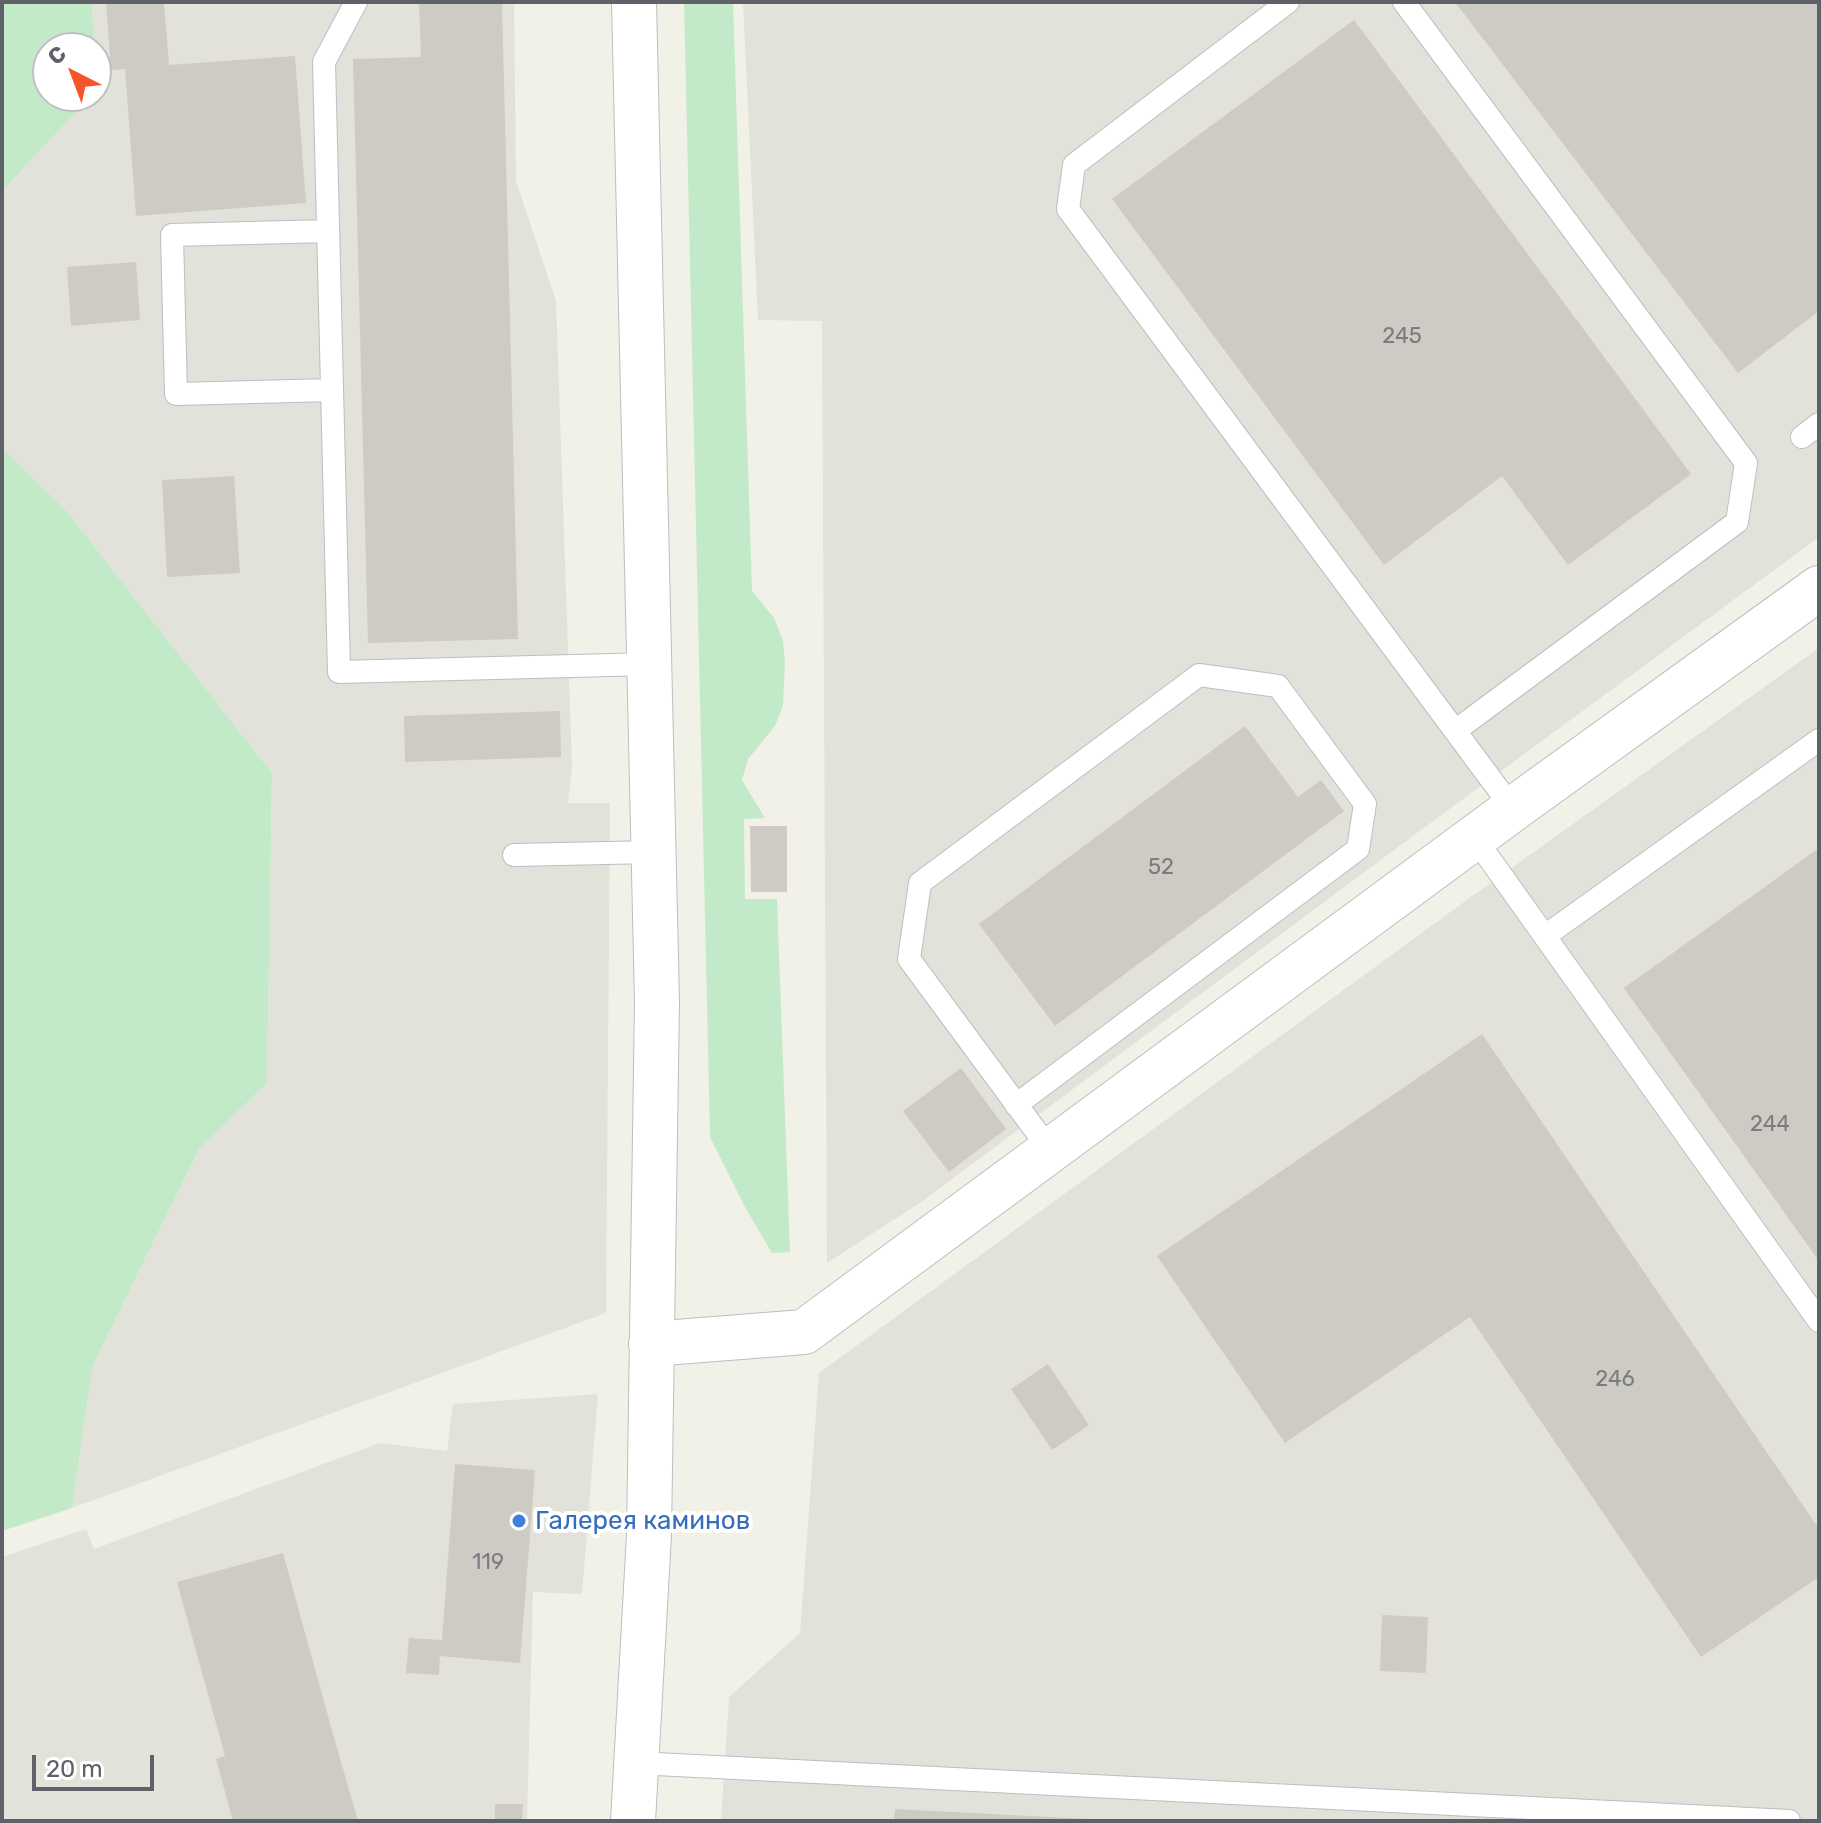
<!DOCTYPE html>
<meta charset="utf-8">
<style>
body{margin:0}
#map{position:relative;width:1821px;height:1823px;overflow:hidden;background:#f1f1e7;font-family:Rubik,sans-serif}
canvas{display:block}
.frame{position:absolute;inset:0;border:4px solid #5e6168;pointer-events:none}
.north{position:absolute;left:32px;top:32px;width:80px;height:80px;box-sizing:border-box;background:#fff;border:2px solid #bfc0c3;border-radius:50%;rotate:318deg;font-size:22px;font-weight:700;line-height:32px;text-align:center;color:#5e6168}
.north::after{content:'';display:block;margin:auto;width:28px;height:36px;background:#f55529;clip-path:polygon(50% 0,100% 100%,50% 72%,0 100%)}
.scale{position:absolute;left:32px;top:1755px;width:122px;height:36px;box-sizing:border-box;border:4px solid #5e6168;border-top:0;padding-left:10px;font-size:24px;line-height:28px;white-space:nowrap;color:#5e6168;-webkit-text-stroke:6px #fff;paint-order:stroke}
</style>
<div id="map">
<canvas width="1821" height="1823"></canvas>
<div class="frame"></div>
<div class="north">С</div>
<div class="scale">20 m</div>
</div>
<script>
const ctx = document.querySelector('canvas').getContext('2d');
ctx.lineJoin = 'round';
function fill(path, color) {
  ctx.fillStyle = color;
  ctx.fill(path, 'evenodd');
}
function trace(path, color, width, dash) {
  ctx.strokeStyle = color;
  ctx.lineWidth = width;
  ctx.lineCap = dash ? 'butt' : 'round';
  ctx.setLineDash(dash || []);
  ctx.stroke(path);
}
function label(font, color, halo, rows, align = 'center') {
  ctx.font = font + ' Rubik,sans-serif';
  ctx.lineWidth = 8;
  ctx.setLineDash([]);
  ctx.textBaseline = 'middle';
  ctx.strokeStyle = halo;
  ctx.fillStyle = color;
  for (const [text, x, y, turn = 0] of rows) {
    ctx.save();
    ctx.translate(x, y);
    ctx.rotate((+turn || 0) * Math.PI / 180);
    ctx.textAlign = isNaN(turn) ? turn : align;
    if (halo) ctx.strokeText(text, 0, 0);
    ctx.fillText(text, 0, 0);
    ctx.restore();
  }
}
fill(new Path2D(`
 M92 2H514L516 181 556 301 572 766 568 803H610L606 1313 72 1508 93 1365 199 1149 267 1083 272 773 64 508 2 448V191L91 96H96V48H94Z
 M743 2H1819V537L1417 833 924 1200 827 1263 822 321 758 320Z
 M1819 648V1821H721L729 1697 800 1633 819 1373 1471 897Z
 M598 1394 582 1594 533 1592 527 1821H2V1557L86 1529 94 1549 380 1443 447 1451 453 1404Z`), '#e2e2db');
fill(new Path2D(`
 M2 2H92L94 48H48V96H91L2 191Z
 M684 2H733L752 591 774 618 783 641 785 662 783 706 775 726 748 759 742 780 765 818 744 819 745 899H777L790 1252 772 1253 746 1209 710 1137Z
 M2 448 64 508 272 773 267 1083 199 1149 93 1365 72 1508 2 1531Z`), '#c3eac8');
fill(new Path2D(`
 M106 2H164L169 65 295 56 306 203 136 216 125 69 111 70Z
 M419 2H502L518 639 368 643 353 59 421 57Z
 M1455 2H1819V311L1738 373Z
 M1354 20 1691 474 1568 565 1502 476 1384 565 1112 199Z
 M136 262 140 320 71 326 67 267Z
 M234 476 240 573 167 577 162 480Z
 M560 711 561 757 405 762 404 716Z
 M1245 726 1298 797 1321 780 1344 811 1055 1026 979 924Z
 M750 826H787V892H751Z
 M1819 848V1261L1624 988Z
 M1482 1034 1819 1529V1577L1701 1657 1470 1317 1285 1443 1157 1256Z
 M961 1068 1006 1129 949 1172 903 1111Z
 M1048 1364 1089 1425 1052 1450 1011 1389Z
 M455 1464 535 1470 520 1663 440 1656 439 1675 406 1673 409 1638 442 1640Z
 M283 1553 331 1727 358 1821H233L216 1759 225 1756 177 1582Z
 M1382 1615 1428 1617 1426 1673 1380 1671Z
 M495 1804H523L522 1821H495Z
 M895 1809 1089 1819V1821H894Z`), '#cdcbc4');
const lane = new Path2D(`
 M356 2 324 62 339 672 650 664
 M1288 2 1074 165 1068 209 1513 809
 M1404 2 1746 463 1737 522 1455 731
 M328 231 172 235 176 394 332 390
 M1802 437 1819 424
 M1474 837 1819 1321
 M514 855 654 852
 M1545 936 1819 740
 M1016 1105 1358 849 1365 804 1278 686 1199 675 920 883 909 959 1050 1150
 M636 1763 1789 1821`);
const street = new Path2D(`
 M651 1344 804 1332 1513 809 1819 588`);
const secondary = new Path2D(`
 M633 1821 649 1535 657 1001 634 2`);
trace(lane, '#bbbec3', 24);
trace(street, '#bbbec3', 46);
trace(secondary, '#bcbec5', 46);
trace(lane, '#fff', 22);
trace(street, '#fff', 44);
trace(secondary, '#fff', 44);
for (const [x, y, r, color] of [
 [519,1521,8,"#3f7fe0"]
]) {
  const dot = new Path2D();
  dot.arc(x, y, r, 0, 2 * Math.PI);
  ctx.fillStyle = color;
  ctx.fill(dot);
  trace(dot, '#fff', 3);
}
label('22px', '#7a7c7f', null, [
 ["245",1402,337],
 ["52",1161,868],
 ["244",1770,1125],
 ["246",1615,1380],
 ["119",488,1563]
]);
label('26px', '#366cbe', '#fff', [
 ["Галерея каминов",535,1521]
], 'left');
</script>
